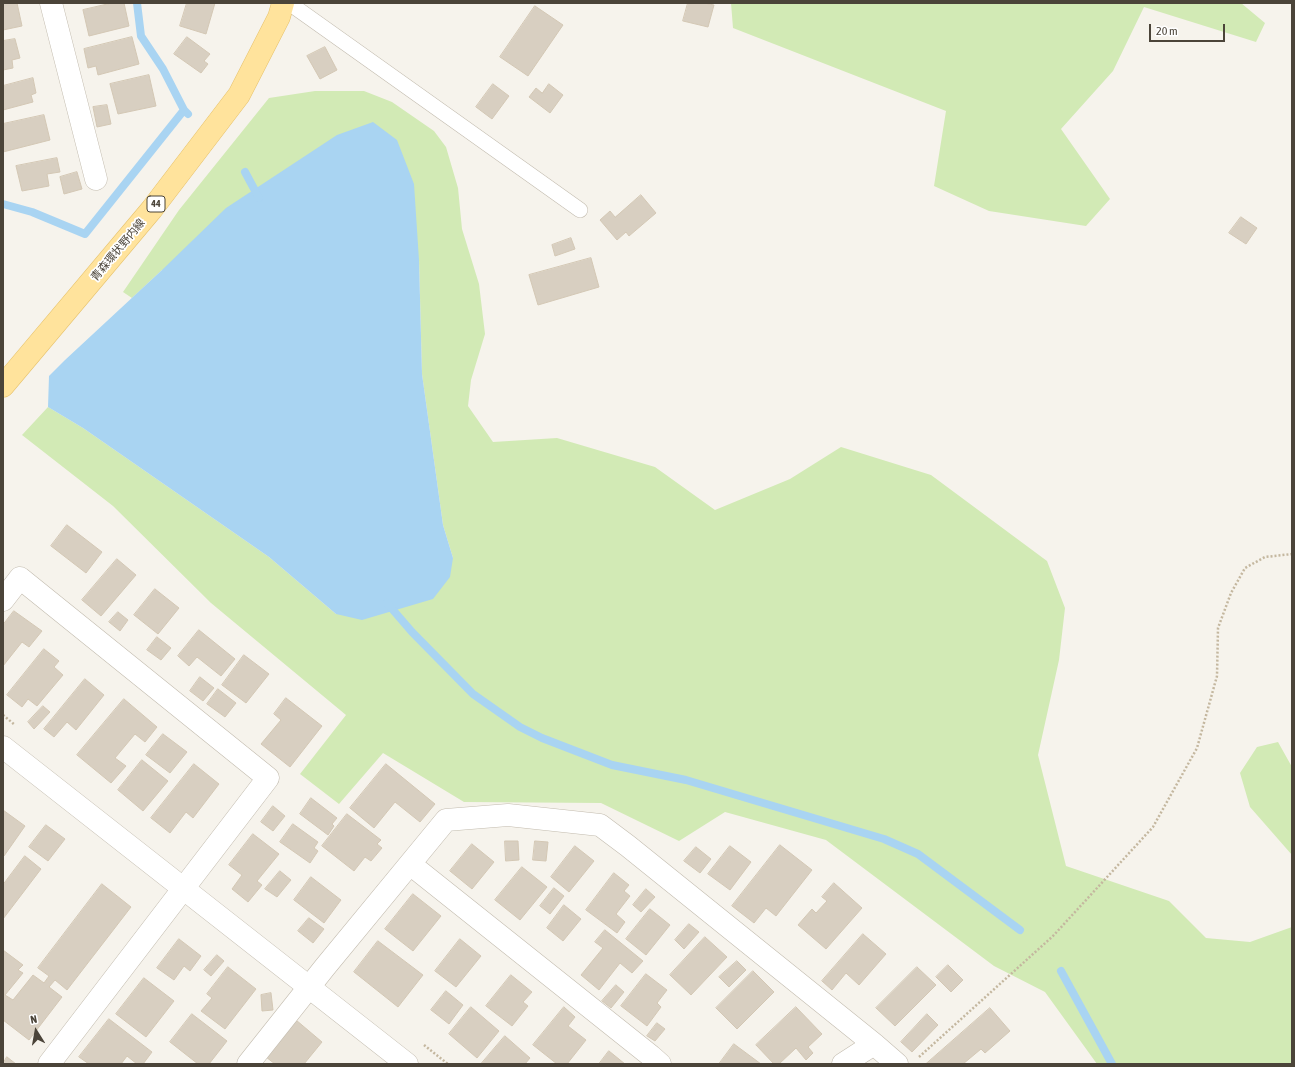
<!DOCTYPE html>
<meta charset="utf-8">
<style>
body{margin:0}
#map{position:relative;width:1295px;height:1067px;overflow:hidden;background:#f6f3ec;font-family:"Asap Condensed",sans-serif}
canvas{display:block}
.frame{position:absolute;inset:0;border:4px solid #4b4439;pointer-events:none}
.north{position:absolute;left:16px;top:1011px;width:40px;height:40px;-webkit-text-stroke:3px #fff;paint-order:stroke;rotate:349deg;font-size:11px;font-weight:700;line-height:16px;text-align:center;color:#4b4439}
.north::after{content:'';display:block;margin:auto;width:14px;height:18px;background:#4b4439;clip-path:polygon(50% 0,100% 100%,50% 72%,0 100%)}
.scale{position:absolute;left:1149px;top:24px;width:76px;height:18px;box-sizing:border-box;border:2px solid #4b4439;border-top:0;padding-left:5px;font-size:12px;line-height:14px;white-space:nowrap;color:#4b4439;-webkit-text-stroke:3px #fff;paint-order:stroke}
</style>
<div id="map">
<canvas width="1295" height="1067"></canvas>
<div class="frame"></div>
<div class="north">N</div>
<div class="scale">20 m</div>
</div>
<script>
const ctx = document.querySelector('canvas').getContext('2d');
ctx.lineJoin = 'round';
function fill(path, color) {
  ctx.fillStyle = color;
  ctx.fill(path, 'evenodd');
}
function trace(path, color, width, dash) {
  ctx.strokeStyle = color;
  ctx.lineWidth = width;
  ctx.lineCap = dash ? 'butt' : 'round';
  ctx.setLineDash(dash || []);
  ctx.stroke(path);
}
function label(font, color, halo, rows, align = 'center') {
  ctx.font = font + ' "Asap Condensed","Noto Sans JP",sans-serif';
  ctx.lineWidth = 3.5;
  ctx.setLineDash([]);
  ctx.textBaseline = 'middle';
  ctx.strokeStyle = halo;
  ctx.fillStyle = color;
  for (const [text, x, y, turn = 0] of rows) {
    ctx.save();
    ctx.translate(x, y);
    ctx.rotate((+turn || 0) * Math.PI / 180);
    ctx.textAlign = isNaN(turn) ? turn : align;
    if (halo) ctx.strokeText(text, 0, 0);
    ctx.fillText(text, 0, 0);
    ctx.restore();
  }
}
fill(new Path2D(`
 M731 3H1241L1265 23 1256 42 1144 7 1113 71 1061 129 1110 199 1086 226 989 211 934 186 946 111 733 28Z
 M315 91H364L392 102 434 131 446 147 458 188 462 229 479 284 485 334 471 380 468 406 493 442 557 438 655 467 715 510 790 479 841 447 931 475 1047 561 1065 608 1059 660 1038 755 1066 866 1169 901 1206 938 1250 942 1292 927V1064H1097L1045 992 994 966 826 840 725 812 679 841 601 803 464 802 383 753 339 804 300 774 346 715 211 603 113 506 22 435 48 407 83 428 269 557 336 614 453 558 443 525 422 374 419 260 162 270 132 298 123 292 179 210 269 98Z
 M1278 742 1292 767V855L1250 807 1240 773 1257 747Z`), '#d2eab5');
fill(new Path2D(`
 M373 122 397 140 414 184 419 260 422 374 443 525 453 558 450 577 433 599 362 620 336 614 269 557 83 428 48 407 49 376 65 360 162 270 226 208 337 135Z`), '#a9d4f2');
trace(new Path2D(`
 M137 3 141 36 163 69 184 110 188 114
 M245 172 259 198
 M3 204 32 212 85 234 184 110
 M387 603 412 632 473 694 520 727 542 738 612 765 686 780 884 839 918 854 1020 930
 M1061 971 1112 1064`), '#a9d4f2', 8);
const building = new Path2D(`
 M3 3H17L22 26 3 30Z
 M112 3H124L129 26 89 36 83 10Z
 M187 3H215L206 34 180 26Z
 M688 3H704L714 5 708 27 683 21Z
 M535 6 563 25 528 76 500 57Z
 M132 37 139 64 98 75 96 66 88 68 84 49Z
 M187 37 210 54 204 61 208 64 201 73 174 54Z
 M15 39 20 58 12 60 13 68 3 70V41Z
 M325 47 337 70 320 79 307 56Z
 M149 75 156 106 118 114 110 84Z
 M33 78 36 93 31 95 33 102 3 110V86Z
 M493 84 509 96 492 119 476 107Z
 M549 84 563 95 550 113 529 97 536 88 542 93Z
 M107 105 111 124 97 127 93 107Z
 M44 115 50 140 3 152V124Z
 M57 158 60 172 47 174 49 186 22 191 16 166Z
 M77 172 82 189 64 194 60 177Z
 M641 195 656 213 629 236 626 232 617 240 600 220 610 211 615 217Z
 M1241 217 1257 228 1246 244 1229 233Z
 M571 238 575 249 555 256 552 245Z
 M591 258 599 287 538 305 529 275Z
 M67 525 102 552 86 573 51 546Z
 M117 559 136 575 101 616 82 600Z
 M155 589 179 608 158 634 134 615Z
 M14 611 42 631 29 647 22 642 3 666V625Z
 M118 612 128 620 120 631 109 622Z
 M199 630 235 659 221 676 197 657 189 666 178 656Z
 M157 637 171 648 161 660 147 650Z
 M44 649 59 661 54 667 63 675 37 706 28 699 22 707 7 695Z
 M244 655 269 674 246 703 222 685Z
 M200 677 214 688 203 701 190 691Z
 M85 679 104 695 76 730 67 722 54 737 44 729Z
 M218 689 236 703 225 717 207 704Z
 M286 698 322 726 290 767 261 744 281 720 274 714Z
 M124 699 157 727 145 742 135 734 115 758 126 766 111 783 77 755Z
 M43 706 50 712 34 729 28 722Z
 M163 734 187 752 170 773 146 755Z
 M142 760 168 781 143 811 118 790Z
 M194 764 219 784 193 818 186 812 170 833 151 818Z
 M386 764 435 804 420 822 395 802 374 828 350 808Z
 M311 798 337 818 332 824 334 826 328 835 300 814Z
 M273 806 285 816 273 831 261 822Z
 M3 810 25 826 4 856 3 855Z
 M347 814 381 840 377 844 382 848 371 861 365 857 354 871 322 846Z
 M293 824 318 842 314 848 318 851 310 863 280 842Z
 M46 825 65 839 48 861 29 847Z
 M253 834 279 854 257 881 262 885 248 902 232 889 242 875 229 865Z
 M505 841H518L519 860 506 861Z
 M535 841 548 842 546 861 533 860Z
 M472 844 494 862 472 889 450 871Z
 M780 845 812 870 776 916 766 908 754 923 732 906Z
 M575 846 594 861 569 892 551 877Z
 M730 846 751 862 730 890 708 874Z
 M696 847 711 859 700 873 684 861Z
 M25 856 41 869 3 919V885Z
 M522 867 547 887 520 920 495 900Z
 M280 871 291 880 277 897 265 889Z
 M614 873 629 885 624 891 630 896 616 914 625 922 617 933 586 910Z
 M311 877 341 900 324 923 294 900Z
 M834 883 862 908 826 949 798 925 812 909 816 913 827 901 822 897Z
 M102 884 131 907 67 990 55 980 49 987 62 997 29 1040 3 1020V950L23 965 18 970 23 973 5 995 13 1000 33 975 44 983 49 976 38 968Z
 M554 888 564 896 550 914 540 906Z
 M646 889 655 897 641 912 633 905Z
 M413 894 441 916 413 951 385 929Z
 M564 905 581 919 563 941 547 928Z
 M650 909 670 925 646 955 626 939Z
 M309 918 324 929 313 943 298 931Z
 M689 924 699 932 684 949 675 940Z
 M605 930 643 961 632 973 620 963 599 990 581 975 603 948 595 942Z
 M863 934 886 954 859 985 846 973 832 990 822 981Z
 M705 937 727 957 691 995 670 975Z
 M179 939 201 956 190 971 184 966 174 980 157 968Z
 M460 939 481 956 456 987 435 971Z
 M378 941 423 975 398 1007 354 972Z
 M217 955 224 961 211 976 204 970Z
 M737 961 746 970 729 987 719 977Z
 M948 965 963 980 951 992 936 977Z
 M228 967 256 989 225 1029 201 1011 212 998 207 994Z
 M917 967 936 985 895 1026 876 1008Z
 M753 971 774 992 737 1029 716 1008Z
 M646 974 667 990 657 1003 661 1007 647 1026 621 1006Z
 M511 975 532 992 523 1002 528 1006 512 1026 486 1006Z
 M144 978 174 1001 146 1037 116 1014Z
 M616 985 624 992 611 1008 602 1001Z
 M446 991 463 1005 449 1024 431 1010Z
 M271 993 273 1010 262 1011 261 995Z
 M471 1007 499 1031 477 1058 449 1034Z
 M564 1007 575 1017 568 1026 586 1040 567 1064H557L533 1045Z
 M796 1007 822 1034 808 1047 813 1053 806 1060 796 1048 779 1064H774L756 1045Z
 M990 1008 1010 1031 985 1053 981 1049 963 1064H926Z
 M192 1014 227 1041 209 1064H198L170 1042Z
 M927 1014 938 1025 912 1052 901 1042Z
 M109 1019 152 1052 143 1064H137L127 1056 121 1064H89L79 1057Z
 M296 1020 322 1042 304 1064H275L266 1057Z
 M657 1023 665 1029 655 1041 647 1036Z
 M505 1036 530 1058 525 1064H481Z
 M734 1044 761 1064H719Z
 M609 1051 625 1064H599Z
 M7 1057 16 1064H3Z`);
fill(building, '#d8cfc1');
trace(building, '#d3c7b4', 1);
const service = new Path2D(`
 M289 3 580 210`);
const minor = new Path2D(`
 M51 3 96 179
 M3 600 20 578 268 778 49 1064
 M410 864 651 1056 660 1064
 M248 1064 325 967 446 820 508 815 600 825 628 846 874 1044 897 1064
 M843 1064 874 1044`);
const tertiary = new Path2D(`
 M3 747 407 1064`);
const primary = new Path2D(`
 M3 386 152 209 239 95 279 17 283 3`);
trace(service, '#c2bbae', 16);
trace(minor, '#c2bbae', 23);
trace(tertiary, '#c2bbae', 23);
trace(primary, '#e6c16a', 23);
trace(new Path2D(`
 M3 715 15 725
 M424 1045 448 1064
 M919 1057 1053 936 1153 827 1197 748 1217 676 1218 628 1231 593 1245 568 1265 557 1292 554`), '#c4b79f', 2.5, [2, 2]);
trace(service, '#fff', 15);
trace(minor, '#fff', 22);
trace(tertiary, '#fff', 22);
trace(primary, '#ffe39c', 22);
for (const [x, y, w] of [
 [156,204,18]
]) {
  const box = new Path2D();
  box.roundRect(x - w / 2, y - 8, w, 16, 3);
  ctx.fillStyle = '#fff';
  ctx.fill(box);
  trace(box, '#4b4439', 1);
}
label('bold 10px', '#4b4439', null, [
 ["44",156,204]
]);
label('11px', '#4b4439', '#fff', [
 ["青森環状野内線",118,250,-50]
]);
</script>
